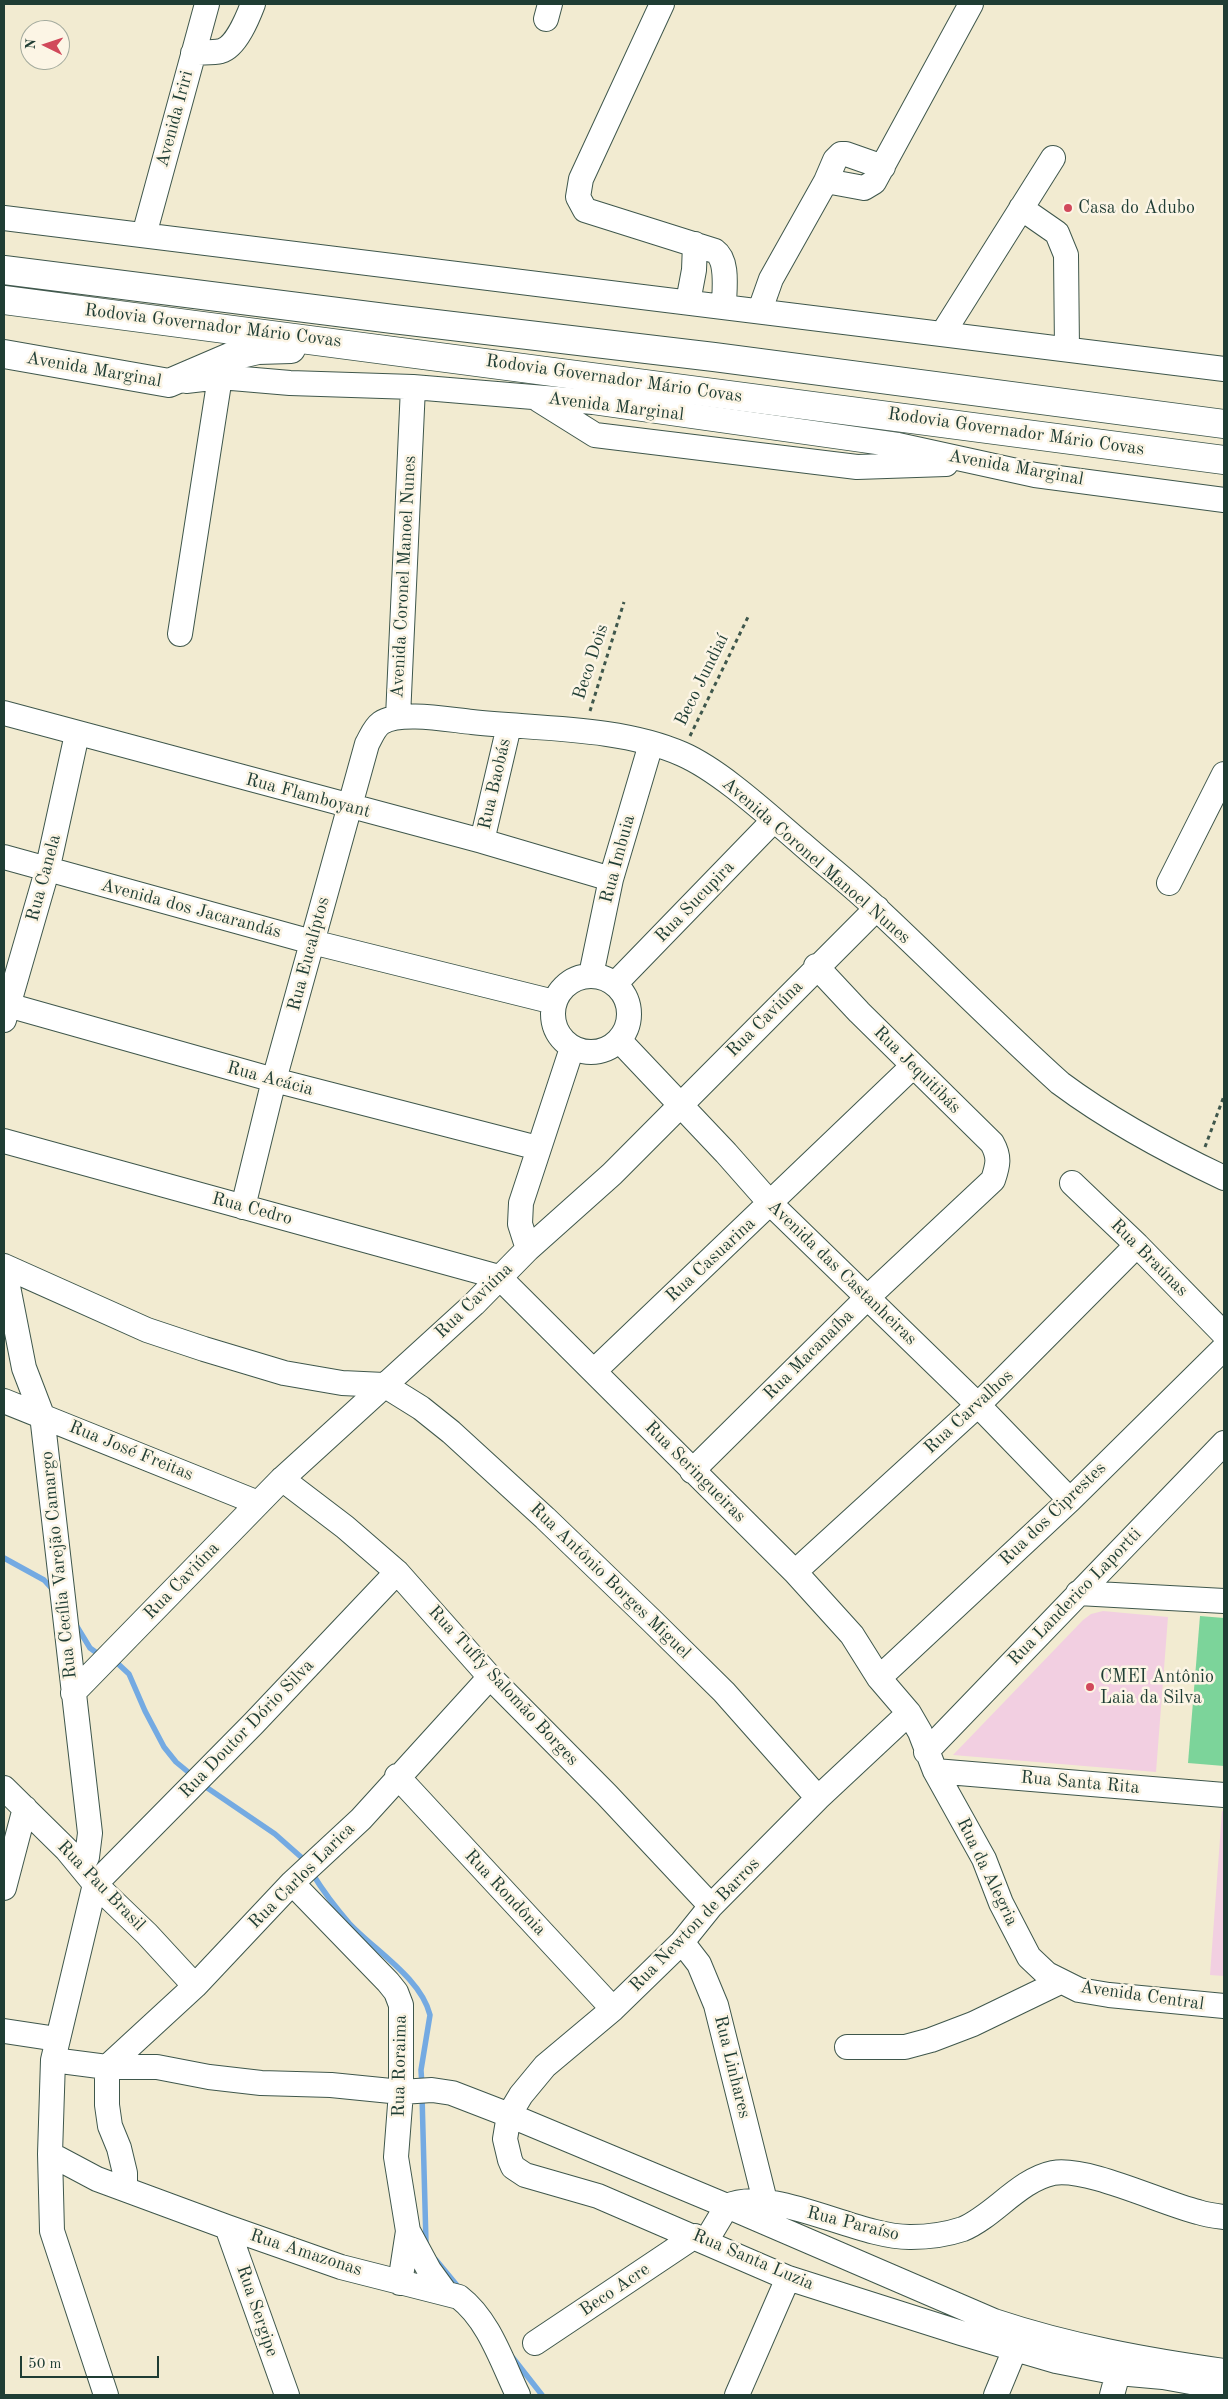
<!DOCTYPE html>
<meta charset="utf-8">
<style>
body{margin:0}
#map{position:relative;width:1228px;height:2399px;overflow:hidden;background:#f2ebd1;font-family:"Old Standard TT",serif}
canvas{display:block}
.frame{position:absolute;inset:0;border:5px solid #1f3d34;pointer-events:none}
.north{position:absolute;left:20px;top:20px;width:50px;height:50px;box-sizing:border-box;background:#fcf5e5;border:1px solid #a4ab9e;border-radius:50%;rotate:274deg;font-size:14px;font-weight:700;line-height:20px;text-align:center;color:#1f3d34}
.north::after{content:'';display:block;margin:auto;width:18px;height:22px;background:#d1495b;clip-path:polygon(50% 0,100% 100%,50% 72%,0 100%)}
.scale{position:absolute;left:20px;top:2356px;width:139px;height:22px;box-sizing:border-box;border:2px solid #1f3d34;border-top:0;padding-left:6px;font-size:15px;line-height:18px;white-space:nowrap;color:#1f3d34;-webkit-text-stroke:4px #fcf5e5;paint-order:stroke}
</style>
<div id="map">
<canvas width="1228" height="2399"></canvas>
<div class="frame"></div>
<div class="north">N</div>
<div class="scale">50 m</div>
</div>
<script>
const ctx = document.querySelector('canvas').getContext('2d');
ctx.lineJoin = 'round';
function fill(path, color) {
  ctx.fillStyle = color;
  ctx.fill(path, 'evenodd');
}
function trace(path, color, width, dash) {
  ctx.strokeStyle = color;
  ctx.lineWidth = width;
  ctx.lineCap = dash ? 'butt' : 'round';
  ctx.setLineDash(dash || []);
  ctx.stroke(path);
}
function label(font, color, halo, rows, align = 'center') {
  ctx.font = font + ' "Old Standard TT",serif';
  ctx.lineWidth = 5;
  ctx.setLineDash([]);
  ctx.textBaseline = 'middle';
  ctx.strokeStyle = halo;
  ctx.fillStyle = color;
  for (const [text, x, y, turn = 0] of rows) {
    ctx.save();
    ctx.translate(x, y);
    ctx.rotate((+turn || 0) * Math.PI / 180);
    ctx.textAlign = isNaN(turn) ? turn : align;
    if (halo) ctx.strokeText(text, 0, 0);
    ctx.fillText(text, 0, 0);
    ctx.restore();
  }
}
fill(new Path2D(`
 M1103 1611 1168 1617 1156 1772 953 1755 1083 1620 1091 1614Z
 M1222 1811 1224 1812V1976L1210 1975Z`), '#f2cfe1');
fill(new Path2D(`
 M1200 1616 1224 1618V1766L1188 1763Z`), '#7cd49a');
trace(new Path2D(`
 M4 1558 44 1580 54 1591
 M76 1625 90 1648 101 1656
 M115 1661 129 1674 145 1711 164 1747 176 1762 193 1776
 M203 1785 275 1834 301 1857
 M312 1873C323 1891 335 1907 349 1923 374 1950 421 1978 430 2015L421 2070 422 2086
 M422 2095 426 2243
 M436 2260 460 2289
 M513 2358 542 2395`), '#74aae2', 5.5);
const minor = new Path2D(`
 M662 4 581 179 578 197 585 210 715 251C729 261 724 290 724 306
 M546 19 550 4
 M193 53C202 52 212 53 221 51 236 47 248 17 253 4
 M826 181 835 160 841 154H846L883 167
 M1021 208 1057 233 1066 255 1067 349
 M4 218 1224 369
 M144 235 207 4
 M688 302 694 270 695 244
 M760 310 771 279 826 181 864 188 874 182 971 4
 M943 333 1053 158
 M186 381 220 377 290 383 413 387 593 402 898 445 1035 475 1224 500
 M539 400 595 435 857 467 946 464
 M180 634 220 377
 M4 713 482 841 611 879
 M398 717 413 387
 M482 841 509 726
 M4 857 312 942 554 1002
 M1169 883 1224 774
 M591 975 611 879 651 744
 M553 1014a38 38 0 1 1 76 0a38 38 0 1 1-76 0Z
 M615 984 774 820
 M4 1004 274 1080 538 1148
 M4 1020 47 871 77 734
 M619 1040 726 1153 771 1204 978 1405 1070 1500
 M4 1141 499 1277 795 1572 852 1635 879 1678 909 1713 920 1732 935 1771 984 1859 1001 1903 1029 1957 1047 1974 1079 1990 1109 1995 1224 2006
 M1072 1183 1137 1245 1224 1334
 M243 1207 274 1080 367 744C371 737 374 728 381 723 400 710 450 720 472 722 538 729 621 727 682 754 721 771 769 816 802 844 827 866 854 887 878 910 939 967 998 1027 1060 1083 1111 1121 1167 1151 1224 1178
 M528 1249 520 1224 521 1203 572 1048
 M4 1266 147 1330 204 1349 284 1373 342 1383 384 1385 421 1408 451 1432 545 1518 651 1620 724 1692 818 1798
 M4 1266 24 1368 42 1415 90 1833 87 1857 82 1867
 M595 1370 913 1066
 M4 1401 258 1503
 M692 1471 867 1298 993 1180C998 1165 1000 1157 992 1143L859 1012 816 966
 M282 1479 345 1527 397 1572 490 1677 607 1795 711 1906
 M795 1572 978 1405 1137 1245
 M1078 1593 1224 1601
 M879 1678 1070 1500 1224 1348
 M73 1693 282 1479 474 1304 528 1249 612 1174 877 908
 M909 1713 818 1798 711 1906 682 1942 613 2009 545 2066 521 2095 509 2115 505 2139 510 2160 513 2167 525 2175 598 2196 788 2278 961 2333 1056 2361 1118 2373 1163 2377 1224 2388
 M926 1752 1224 1443
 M935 1771 1224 1795
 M397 1776 613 2009
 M4 1788 67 1850 95 1884 147 1934 195 1986
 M292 1883 388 1982 396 1992 401 2005V2092L396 2157 408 2231 400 2283
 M4 1888 25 1808
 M682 1942 699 1964 716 2005 765 2201
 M4 2031 57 2039
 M847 2047H905L931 2040 973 2024 1060 1982
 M53 2060 107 2067H157L209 2077 261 2083 331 2085 401 2092 432 2090 452 2093 509 2115 727 2206C772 2185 858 2238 911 2237 927 2237 948 2234 963 2229 994 2216 1019 2180 1053 2173 1088 2167 1161 2203 1198 2212 1207 2215 1216 2216 1224 2217
 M107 2067 195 1986 292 1883 361 1819 490 1677
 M107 2067V2105L110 2126 119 2148 125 2173V2189
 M50 2154 97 2179 227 2227 341 2267 459 2297C489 2320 502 2362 518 2395
 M227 2227 287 2395
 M408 2231 429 2270 445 2292
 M706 2241 727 2206 994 2321C1069 2346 1146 2360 1224 2371
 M535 2343 695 2236
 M106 2395 52 2231 50 2154 53 2060 95 1884 254 1723 397 1572
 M737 2395 788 2278
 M996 2395 1020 2337
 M1112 2395 1118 2373`);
const major = new Path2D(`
 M4 270 393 319 714 357 1224 424
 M4 300 1224 460
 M4 354 169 383 232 356 258 350 291 349`);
trace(minor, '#3f574c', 26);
trace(major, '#3f574c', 30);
trace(new Path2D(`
 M590 711 624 602
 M690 736 748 617
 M1205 1147 1224 1096`), '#3f574c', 3, [4, 4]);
trace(minor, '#fff', 24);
trace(major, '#fff', 28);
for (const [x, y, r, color] of [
 [1068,208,5,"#d1495b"],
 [1090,1687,5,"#d1495b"]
]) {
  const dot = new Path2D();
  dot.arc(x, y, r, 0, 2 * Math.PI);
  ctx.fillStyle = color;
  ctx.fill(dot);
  trace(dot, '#fcf5e5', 2);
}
label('18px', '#1f3d34', '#fcf5e5', [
 ["Avenida Iriri",175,119,-75],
 ["Rodovia Governador Mário Covas",213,326,7],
 ["Avenida Marginal",94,370,10],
 ["Rodovia Governador Mário Covas",614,379,8],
 ["Avenida Marginal",616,407,7],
 ["Rodovia Governador Mário Covas",1016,432,8],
 ["Avenida Marginal",1016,468,10],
 ["Avenida Coronel Manoel Nunes",404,577,-87],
 ["Beco Dois",591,662,-72],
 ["Beco Jundiaí",702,680,-64],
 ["Rua Baobás",495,784,-77],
 ["Rua Flamboyant",308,796,15],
 ["Rua Imbuia",618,859,-75],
 ["Avenida Coronel Manoel Nunes",816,861,41],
 ["Rua Canela",44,878,-75],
 ["Rua Sucupira",695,902,-46],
 ["Avenida dos Jacarandás",191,909,15],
 ["Rua Eucalíptos",309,954,-75],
 ["Rua Caviúna",765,1019,-45],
 ["Rua Jequitibás",917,1070,45],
 ["Rua Acácia",270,1079,15],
 ["Rua Cedro",252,1209,15],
 ["Rua Braúnas",1149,1258,45],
 ["Rua Casuarina",711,1260,-43],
 ["Avenida das Castanheiras",842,1273,44],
 ["Rua Caviúna",474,1301,-44],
 ["Rua Macanaíba",809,1355,-45],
 ["Rua Carvalhos",969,1412,-43],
 ["Rua José Freitas",131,1451,22],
 ["Rua Seringueiras",695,1472,45],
 ["Rua dos Ciprestes",1053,1514,-44],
 ["Rua Cecília Varejão Camargo",59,1565,-96],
 ["Rua Caviúna",182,1581,-46],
 ["Rua Antônio Borges Miguel",610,1581,44],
 ["Rua Landerico Laportti",1075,1597,-46],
 ["Rua Tuffy Salomão Borges",503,1686,47],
 ["Rua Doutor Dório Silva",247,1729,-46],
 ["Rua Santa Rita",1080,1783,5],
 ["Rua da Alegria",987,1872,64],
 ["Rua Carlos Larica",302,1876,-45],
 ["Rua Pau Brasil",101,1886,46],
 ["Rua Rondônia",505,1893,47],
 ["Rua Newton de Barros",695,1925,-46],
 ["Avenida Central",1142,1996,8],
 ["Rua Roraima",400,2066,-89],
 ["Rua Linhares",732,2067,76],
 ["Rua Paraíso",853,2224,14],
 ["Rua Amazonas",306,2253,18],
 ["Rua Santa Luzia",753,2260,23],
 ["Beco Acre",615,2290,-34],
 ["Rua Sergipe",257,2311,71]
]);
label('18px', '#1f3d34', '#fcf5e5', [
 ["Casa do Adubo",1078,208],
 ["CMEI Antônio",1100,1677],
 ["Laia da Silva",1100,1698]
], 'left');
</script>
